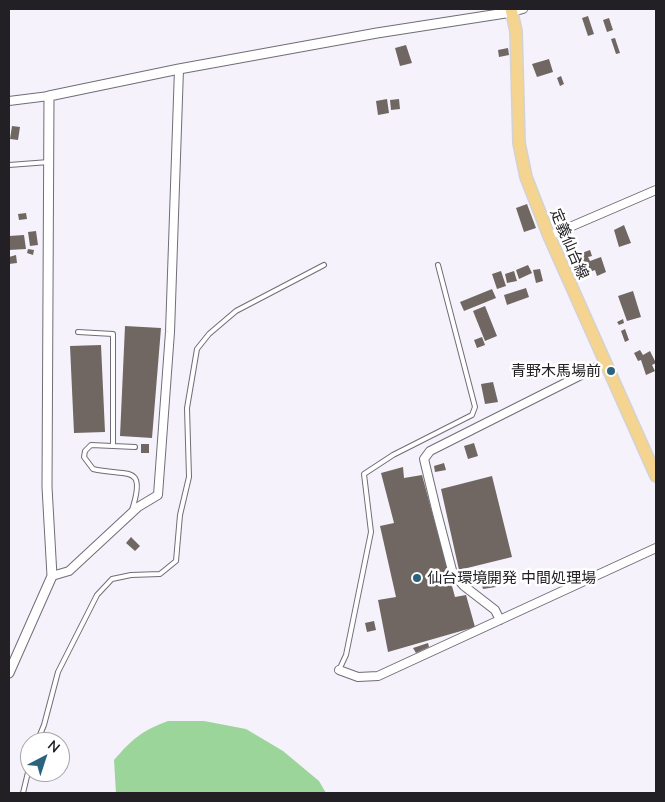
<!DOCTYPE html>
<meta charset="utf-8">
<style>
body{margin:0}
#map{position:relative;width:665px;height:802px;overflow:hidden;background:#f5f2fc;font-family:Mulish,sans-serif}
canvas{display:block}
.frame{position:absolute;inset:0;border:10px solid #222024;pointer-events:none}
.north{position:absolute;left:20px;top:732px;width:50px;height:50px;box-sizing:border-box;background:#fff;border:1px solid #a7a6a7;border-radius:50%;rotate:40deg;font-size:14px;font-weight:700;line-height:20px;text-align:center;color:#222024}
.north::after{content:'';display:block;margin:auto;width:18px;height:22px;background:#2a637d;clip-path:polygon(50% 0,100% 100%,50% 72%,0 100%)}
</style>
<div id="map">
<canvas width="665" height="802"></canvas>
<div class="frame"></div>
<div class="north">N</div>
</div>
<script>
const ctx = document.querySelector('canvas').getContext('2d');
ctx.lineJoin = 'round';
function fill(path, color) {
  ctx.fillStyle = color;
  ctx.fill(path, 'evenodd');
}
function trace(path, color, width, dash) {
  ctx.strokeStyle = color;
  ctx.lineWidth = width;
  ctx.lineCap = dash ? 'butt' : 'round';
  ctx.setLineDash(dash || []);
  ctx.stroke(path);
}
function label(font, color, halo, rows, align = 'center') {
  ctx.font = font + ' Mulish,"Noto Sans JP",sans-serif';
  ctx.lineWidth = 5;
  ctx.setLineDash([]);
  ctx.textBaseline = 'middle';
  ctx.strokeStyle = halo;
  ctx.fillStyle = color;
  for (const [text, x, y, turn = 0] of rows) {
    ctx.save();
    ctx.translate(x, y);
    ctx.rotate((+turn || 0) * Math.PI / 180);
    ctx.textAlign = isNaN(turn) ? turn : align;
    if (halo) ctx.strokeText(text, 0, 0);
    ctx.fillText(text, 0, 0);
    ctx.restore();
  }
}
fill(new Path2D(`
 M168 721H204L246 729 283 751 319 781 326 793H116L114 760C132 739 143 730 168 721Z`), '#9bd59a');
fill(new Path2D(`
 M588 16 594 34 588 36 582 18Z
 M609 18 613 30 607 32 603 20Z
 M615 38 620 53 616 54 611 39Z
 M406 45 412 63 400 66 395 48Z
 M508 48 509 55 499 57 498 50Z
 M549 59 553 72 537 77 532 64Z
 M561 76 564 84 560 86 557 78Z
 M387 99 389 113 378 115 376 101Z
 M399 99 400 109 391 110 390 100Z
 M12 126 20 127 18 140 10 139Z
 M527 204 536 228 524 232 516 208Z
 M26 213 27 219 19 220 18 214Z
 M624 225 631 243 619 247 614 230Z
 M36 231 38 245 30 246 28 232Z
 M24 235 26 249 9 250V236Z
 M28 249 34 250 33 255 27 253Z
 M590 250 592 256 588 257 590 261 601 257 606 272 597 276 595 270 581 275 574 256Z
 M16 255 17 263 9 264V257Z
 M528 265 532 273 519 279 516 270Z
 M540 269 543 281 536 283 533 270Z
 M501 271 506 286 497 289 492 274Z
 M514 271 517 281 507 283 505 274Z
 M526 288 529 297 507 305 504 295Z
 M492 289 496 298 464 311 460 302Z
 M633 291 641 317 627 321 618 296Z
 M485 306 497 336 485 341 473 311Z
 M623 319 624 323 619 325 617 322Z
 M125 326 161 328 152 438 120 436Z
 M625 329 629 340 625 342 621 331Z
 M482 337 485 345 477 348 474 340Z
 M101 345 105 432 74 433 70 346Z
 M640 350 643 355 650 351 656 363 652 365 655 371 646 375 641 360 638 361 634 353Z
 M493 382 498 402 485 404 481 384Z
 M474 443 478 456 468 459 464 446Z
 M141 444H149V453H141Z
 M444 463 446 470 435 472 434 466Z
 M403 467 404 478 422 475 455 597 466 595 475 627 388 652 378 600 396 597 380 526 394 523 381 473Z
 M492 476 512 557 459 570 441 489Z
 M131 537 140 546 135 551 126 543Z
 M494 576 496 587 483 589 480 579Z
 M374 621 376 630 367 632 365 623Z
 M428 643 429 647 416 653 413 648Z`), '#706762');
const service = new Path2D(`
 M9 165 49 162
 M78 332 113 334V446
 M132 510C147 463 127 477 93 469L84 457 85 451 91 445 135 447
 M339 670 346 655 371 532 364 474 393 455 472 415 475 407 438 265
 M37 742 44 725 58 672 97 595 112 579 131 575 160 574 176 561 180 515 189 477 187 408 197 349 209 334 236 311 324 265
 M23 793 30 764`);
const minor = new Path2D(`
 M512 12 523 9
 M9 101 49 96
 M549 236 656 190
 M52 576 69 571 138 507 158 495 170 332 179 69
 M500 620 495 610 464 586 453 574 436 509 424 459 430 451 605 363
 M339 670 358 677 378 676 656 548`);
const tertiary = new Path2D(`
 M9 673 52 576 47 487 49 96 179 69 377 33 512 12`);
const primary = new Path2D(`
 M511 9 516 31 519 143 526 177 549 236 656 476`);
trace(service, '#706d76', 6);
trace(minor, '#706d76', 10);
trace(tertiary, '#706d76', 11);
trace(primary, '#d3d2d3', 14);
trace(service, '#fff', 4);
trace(minor, '#fff', 8);
trace(tertiary, '#fff', 9);
trace(primary, '#f5d48f', 11);
for (const [x, y, r, color] of [
 [611,371,5,"#2a637d"],
 [417,578,5,"#2a637d"]
]) {
  const dot = new Path2D();
  dot.arc(x, y, r, 0, 2 * Math.PI);
  ctx.fillStyle = color;
  ctx.fill(dot);
  trace(dot, '#fff', 2);
}
label('15px', '#222024', '#fff', [
 ["定義仙台線",569,244,67]
]);
label('15px', '#222024', '#fff', [
 ["青野木馬場前",601,371],
 ["仙台環境開発 中間処理場",427,578,"left"]
], 'right');
</script>
